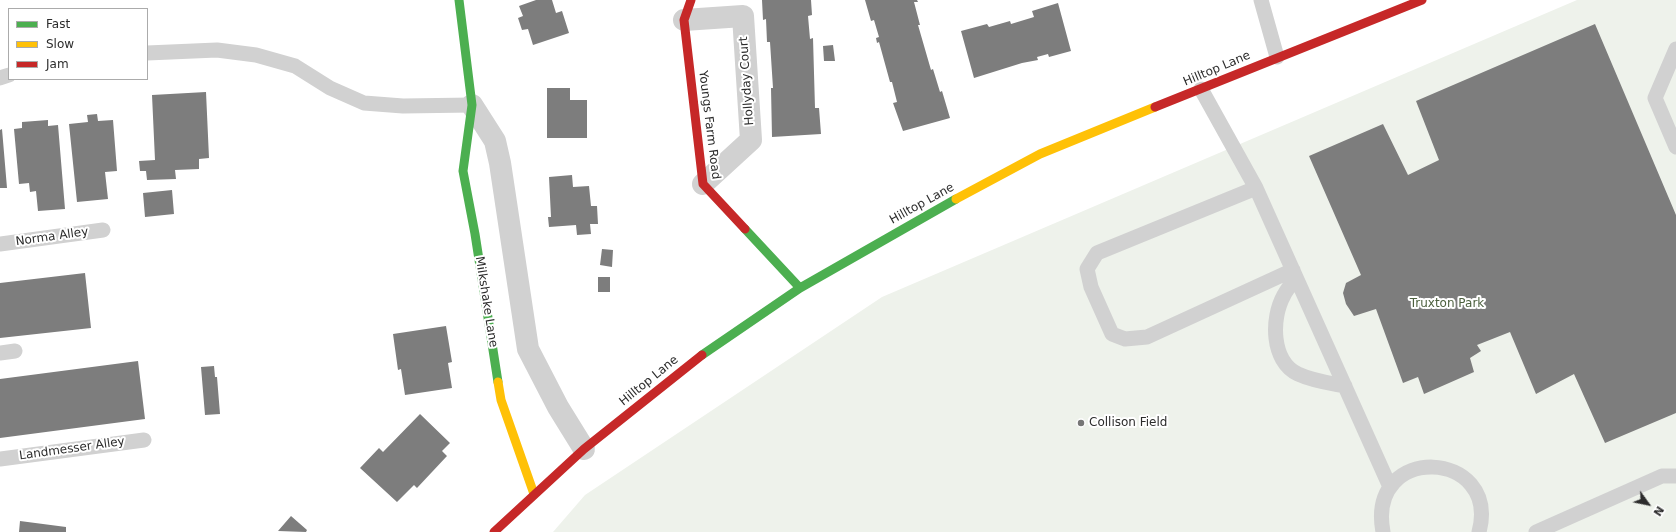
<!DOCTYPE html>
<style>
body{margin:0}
#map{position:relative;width:1676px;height:532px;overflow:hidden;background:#fff;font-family:"DejaVu Sans",sans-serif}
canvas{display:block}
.legend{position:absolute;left:8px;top:8px;width:140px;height:72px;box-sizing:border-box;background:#fff;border:1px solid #ababab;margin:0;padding:5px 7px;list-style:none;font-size:12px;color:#2c2c2c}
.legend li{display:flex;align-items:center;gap:8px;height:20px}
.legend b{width:20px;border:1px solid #ababab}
.north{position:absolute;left:1628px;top:484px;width:40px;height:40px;-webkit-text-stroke:3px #fff;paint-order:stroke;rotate:123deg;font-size:11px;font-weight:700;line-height:16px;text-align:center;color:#2c2c2c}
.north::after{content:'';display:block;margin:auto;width:14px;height:18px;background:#2c2c2c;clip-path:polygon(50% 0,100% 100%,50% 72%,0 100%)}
</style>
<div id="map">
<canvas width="1676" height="532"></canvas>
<ul class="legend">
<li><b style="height:5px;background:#4caf50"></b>Fast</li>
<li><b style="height:5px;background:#ffc107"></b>Slow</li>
<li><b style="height:5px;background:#c62828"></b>Jam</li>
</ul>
<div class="north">N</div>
</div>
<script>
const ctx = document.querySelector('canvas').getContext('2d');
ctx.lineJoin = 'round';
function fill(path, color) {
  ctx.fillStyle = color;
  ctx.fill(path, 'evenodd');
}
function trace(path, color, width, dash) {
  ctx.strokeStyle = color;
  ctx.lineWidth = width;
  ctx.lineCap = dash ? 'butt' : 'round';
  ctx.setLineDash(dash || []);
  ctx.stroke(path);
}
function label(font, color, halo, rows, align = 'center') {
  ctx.font = font + ' "DejaVu Sans",sans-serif';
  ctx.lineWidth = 4;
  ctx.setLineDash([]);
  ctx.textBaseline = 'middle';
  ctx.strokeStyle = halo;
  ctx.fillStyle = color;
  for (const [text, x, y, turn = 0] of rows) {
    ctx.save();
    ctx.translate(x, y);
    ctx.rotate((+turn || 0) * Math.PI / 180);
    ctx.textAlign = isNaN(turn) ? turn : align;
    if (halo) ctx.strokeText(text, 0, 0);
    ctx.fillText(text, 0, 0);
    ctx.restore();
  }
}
fill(new Path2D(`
 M1577 0H1676V532H553L585 495 882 297Z`), '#eef2eb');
fill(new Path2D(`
 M536 0H552L556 13 562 11 569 33 533 45 528 29 522 30 518 18 523 16 519 6Z
 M762 0H811L812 15 808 16 810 39 813 38 815 108H819L821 134 772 137 771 88H773L770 42H767L766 19 763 20Z
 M865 0H917L918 2H914L920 25H918L931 70 933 69 940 92 942 91 950 118 903 131 893 103 897 102 892 82H890L879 42 877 43 876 38 879 37 874 20 871 21Z
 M1058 3 1071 51 1049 57 1048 54 1037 57 1038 60 1022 63 974 78 961 31 987 24 989 27 1010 21 1011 24 1034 17 1032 11Z
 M1595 24 1676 215V413L1605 443 1574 374 1536 394 1510 332 1477 345 1481 351 1470 358 1474 372 1424 394 1418 377 1403 383 1376 309 1354 316 1346 304 1343 293 1346 283 1361 275 1309 156 1383 124 1408 175 1439 160 1416 101Z
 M833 45 835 61H824L823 46Z
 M547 88H570V100H587V138H547Z
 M206 92 209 158 199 159V169L175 170 176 179 147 180 146 171H140L139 161 155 160 152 95Z
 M97 114 98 121 113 120 117 171 105 172 108 199 77 202 69 124 88 122 87 115Z
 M48 120V126L58 125 65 209 38 211 36 191 30 192 29 183 19 184 14 129 22 128V122Z
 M2 129 7 188H0V130Z
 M572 175 573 187 589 186 591 206H597L598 224H590L591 234 577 235 576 225 549 227 548 217H551L549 177Z
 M172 190 174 214 145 217 143 193Z
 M602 249 613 250 612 267 600 265Z
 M85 273 91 328 0 338V283Z
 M598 277H610V292H598Z
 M446 326 452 362 448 363 452 388 405 395 401 369 398 370 393 334Z
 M138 361 145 419 0 438V379Z
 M214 366 215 377H217L220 414 205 415 201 367Z
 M420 414 450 443 442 451 447 456 417 488 414 485 397 502 360 468 379 448 383 452Z
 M291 516 307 530 306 532 278 531Z
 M20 521 66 527V532H19Z`), '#7d7d7d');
trace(new Path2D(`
 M1261 0 1277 57
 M1676 49 1655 98 1676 147
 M147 53 217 50 256 55 295 66 330 88 364 103 403 106 472 105
 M0 78 9 75
 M1201 89 1256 188 1390 487
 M1256 188 1097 253 1087 269 1091 287 1112 334 1125 339 1147 337 1293 270
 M0 244 103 230
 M1296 278C1292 283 1287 289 1284 295 1271 318 1271 361 1298 374 1313 381 1329 383 1345 386
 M0 353 15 351
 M0 459 144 440
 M1383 532C1366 442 1501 449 1479 532
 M1536 532 1662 476H1676`), '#d1d1d1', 15);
trace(new Path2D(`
 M684 20 743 16 751 140 703 184
 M472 105 495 141 500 163 528 349 558 407 584 449`), '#d1d1d1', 22);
trace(new Path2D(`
 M459 0 472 105 463 171 475 234 498 382
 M745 229 800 288
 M702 355 800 288 956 199`), '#4caf50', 9);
trace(new Path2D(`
 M956 199 1040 154 1155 107
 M498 382 501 400 534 494`), '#ffc107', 9);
trace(new Path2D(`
 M691 0 684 20 703 184 745 229
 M1155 107 1422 0
 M494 532 584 449 702 355`), '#c62828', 9);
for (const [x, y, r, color] of [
 [1081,423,4,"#767676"]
]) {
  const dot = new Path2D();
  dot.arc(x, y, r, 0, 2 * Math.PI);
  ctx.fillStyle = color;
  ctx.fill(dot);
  trace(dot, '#fff', 1.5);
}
label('12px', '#2c2c2c', '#fff', [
 ["Hilltop Lane",1217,69,-23],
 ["Hollyday Court",747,81,-94],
 ["Youngs Farm Road",709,125,83],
 ["Hilltop Lane",922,204,-29],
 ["Norma Alley",52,237,-8],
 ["Milkshake Lane",486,302,81],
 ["Hilltop Lane",649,381,-39],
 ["Landmesser Alley",72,449,-8]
]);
label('12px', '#4d613f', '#fff', [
 ["Truxton Park",1447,304]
]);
label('12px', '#2c2c2c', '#fff', [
 ["Collison Field",1089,423]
], 'left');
</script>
